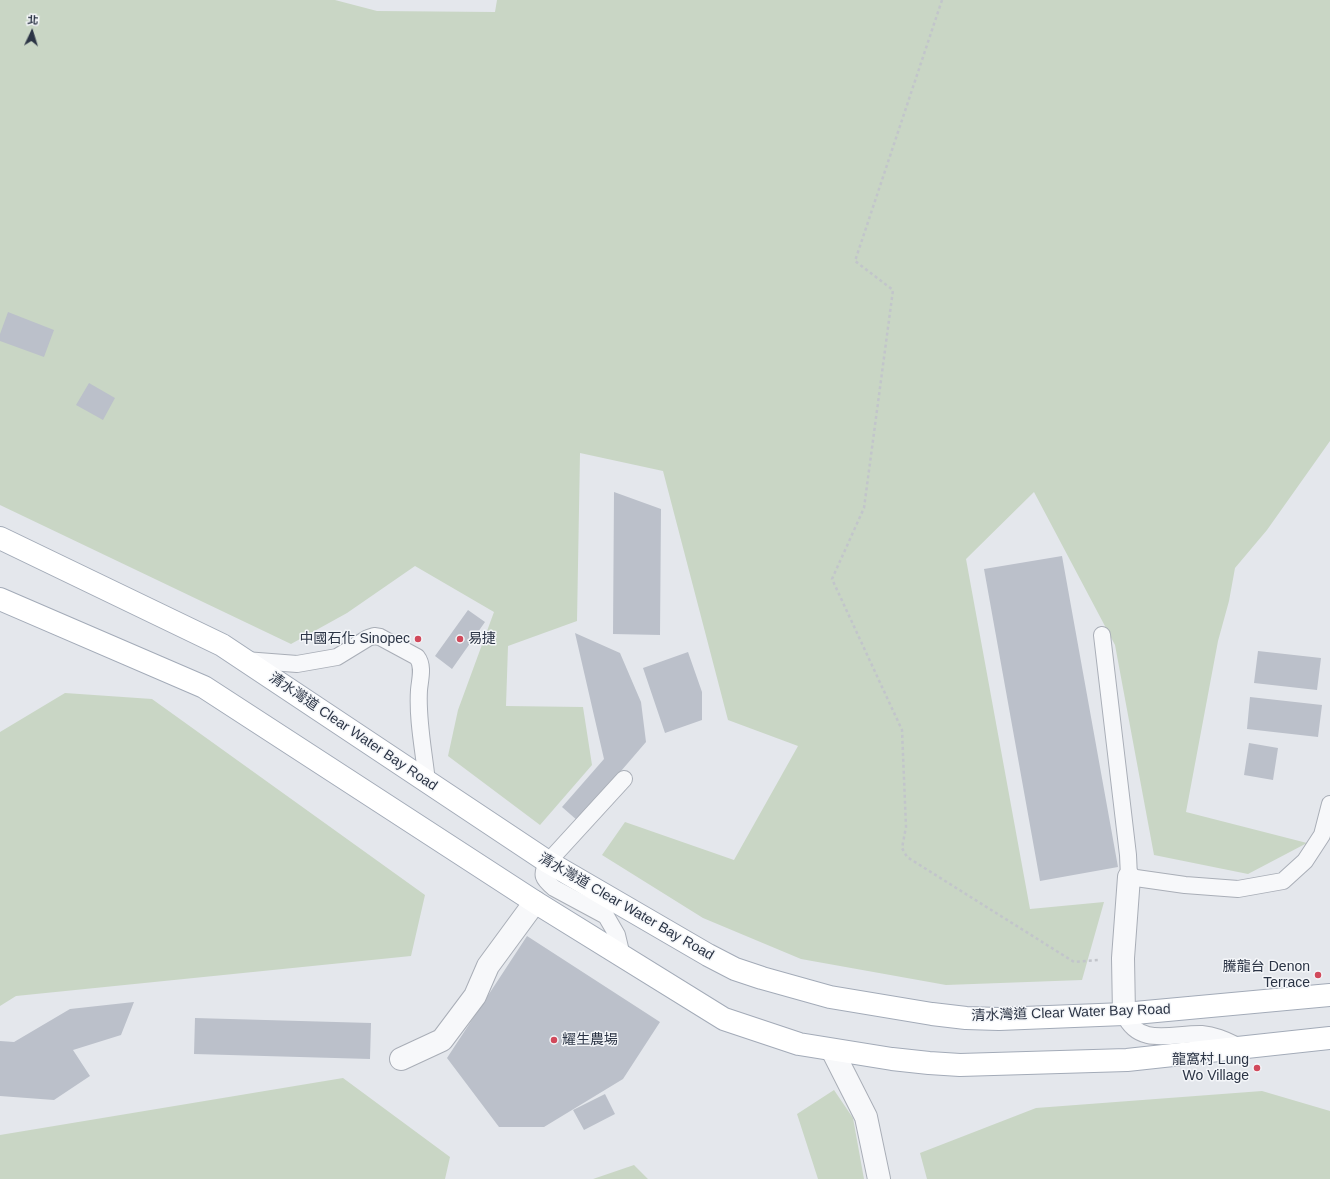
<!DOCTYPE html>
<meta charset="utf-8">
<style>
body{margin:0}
#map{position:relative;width:1330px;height:1179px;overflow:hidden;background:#e4e7ec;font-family:Arial,"Noto Sans TC",sans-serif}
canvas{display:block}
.north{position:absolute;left:12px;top:12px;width:40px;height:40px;-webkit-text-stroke:3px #f4f6f9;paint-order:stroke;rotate:4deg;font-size:11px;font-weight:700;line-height:16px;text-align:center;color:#2b3445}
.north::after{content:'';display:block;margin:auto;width:14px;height:18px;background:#2b3445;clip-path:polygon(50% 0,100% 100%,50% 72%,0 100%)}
</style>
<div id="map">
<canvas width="1330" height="1179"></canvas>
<div class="north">北</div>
</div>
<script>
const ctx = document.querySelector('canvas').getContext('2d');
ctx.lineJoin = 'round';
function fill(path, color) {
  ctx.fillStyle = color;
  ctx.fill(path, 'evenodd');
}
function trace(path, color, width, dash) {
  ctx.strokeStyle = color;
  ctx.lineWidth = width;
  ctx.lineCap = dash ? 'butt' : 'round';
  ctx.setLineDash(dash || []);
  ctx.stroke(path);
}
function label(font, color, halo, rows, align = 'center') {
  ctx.font = font + ' Arial,"Noto Sans TC",sans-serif';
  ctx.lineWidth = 3;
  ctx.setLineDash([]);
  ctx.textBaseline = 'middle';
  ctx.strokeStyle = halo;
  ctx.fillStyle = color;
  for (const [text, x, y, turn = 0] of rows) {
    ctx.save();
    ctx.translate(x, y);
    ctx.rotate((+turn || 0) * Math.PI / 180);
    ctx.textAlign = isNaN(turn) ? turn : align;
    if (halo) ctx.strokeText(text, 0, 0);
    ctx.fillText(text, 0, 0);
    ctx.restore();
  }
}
fill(new Path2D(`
 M0 0H335L377 11 495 12 497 0H1330V441L1267 530 1235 568 1229 601 1218 641 1186 812 1307 843 1248 874 1154 855 1115 645 1034 492 966 559 1030 909 1104 902 1082 980 946 985 801 959 703 918 602 855 625 822 734 860 798 746 728 720 663 471 580 453 577 621 508 646 506 706 583 707 592 765 540 825 448 756 458 710 494 612 415 566 347 613 291 644 0 505Z
 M65 693 152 699 425 895 411 956 16 996 0 1006V732Z
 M343 1078 450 1157 445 1179H0V1135Z
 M834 1090 853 1118 864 1179H818L797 1114Z
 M1262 1091 1330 1111V1179H927L920 1153 1036 1108Z
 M634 1165 648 1179H593Z`), '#c9d6c5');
fill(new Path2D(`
 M8 312 54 330 44 357 0 341V334Z
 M89 383 115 398 103 420 76 405Z
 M614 492 661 509 660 635 613 634Z
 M1062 556 1118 867 1040 881 984 569Z
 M468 610 485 622 452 669 435 656Z
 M575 633 620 653 641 702 646 742 578 821 562 807 604 759Z
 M1258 651 1321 658 1317 690 1254 683Z
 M688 652 702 692V720L665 733 643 668Z
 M1250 697 1322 705 1318 737 1247 729Z
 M1249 743 1278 748 1273 780 1244 775Z
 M527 936 660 1022 623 1079 544 1127H499L447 1058Z
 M134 1002 121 1035 73 1050 90 1076 54 1100 0 1096V1041L14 1042 70 1009Z
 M195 1018 371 1023 370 1059 194 1054Z
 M605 1094 615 1114 584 1130 573 1110Z`), '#bbc0ca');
const service = new Path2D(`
 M1102 635 1128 855 1129 877 1185 885 1238 889 1283 881 1305 861 1322 835 1330 804
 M245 660 297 664 337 657 368 638 374 636 380 637 417 657C424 666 420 679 419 690 417 720 424 752 427 782
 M622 956 617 935 606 916 554 888C543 879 540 875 548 862L624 779
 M1124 1014C1139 1048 1173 1033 1202 1034 1216 1035 1227 1041 1240 1047`);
const minor = new Path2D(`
 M1124 1014 1123 958 1129 877
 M832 1050 866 1117 879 1179
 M401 1059 442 1040 475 996 488 966 535 902`);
const primary = new Path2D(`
 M0 538 222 645 548 862 708 955 735 969 762 978 830 997 932 1014 966 1018 999 1019 1124 1014 1330 995
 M0 599 204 687 535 902 724 1019 799 1044 892 1059 929 1063 960 1065 1127 1060 1330 1038`);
trace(service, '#a9aeb7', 18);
trace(minor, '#a9aeb7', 24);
trace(primary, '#a3abb8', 24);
trace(new Path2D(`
 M942 0 855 261 893 290 864 508 832 579 902 730 906 827 902 848 907 857 1074 962 1099 960`), '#c2c5cb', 2.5, [3, 3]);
trace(service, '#f7f8fa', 16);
trace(minor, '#f7f8fa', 22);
trace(primary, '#fff', 22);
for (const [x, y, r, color] of [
 [418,639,4,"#d1495b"],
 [460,639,4,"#d1495b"],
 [1318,975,4,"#d1495b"],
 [554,1040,4,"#d1495b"],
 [1257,1068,4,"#d1495b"]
]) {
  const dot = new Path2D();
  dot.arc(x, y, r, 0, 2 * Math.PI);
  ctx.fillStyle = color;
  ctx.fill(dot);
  trace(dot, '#f4f6f9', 1.5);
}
label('14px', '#2b3445', '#f4f6f9', [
 ["中國石化 Sinopec",410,639],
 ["易捷",468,639,"left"],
 ["騰龍台 Denon",1310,967],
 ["Terrace",1310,983],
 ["耀生農場",562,1040,"left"],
 ["龍窩村 Lung",1249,1060],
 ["Wo Village",1249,1076]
], 'right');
label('14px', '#2b3445', '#f4f6f9', [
 ["清水灣道 Clear Water Bay Road",353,732,34],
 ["清水灣道 Clear Water Bay Road",626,907,30],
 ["清水灣道 Clear Water Bay Road",1071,1013,-2]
]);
</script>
